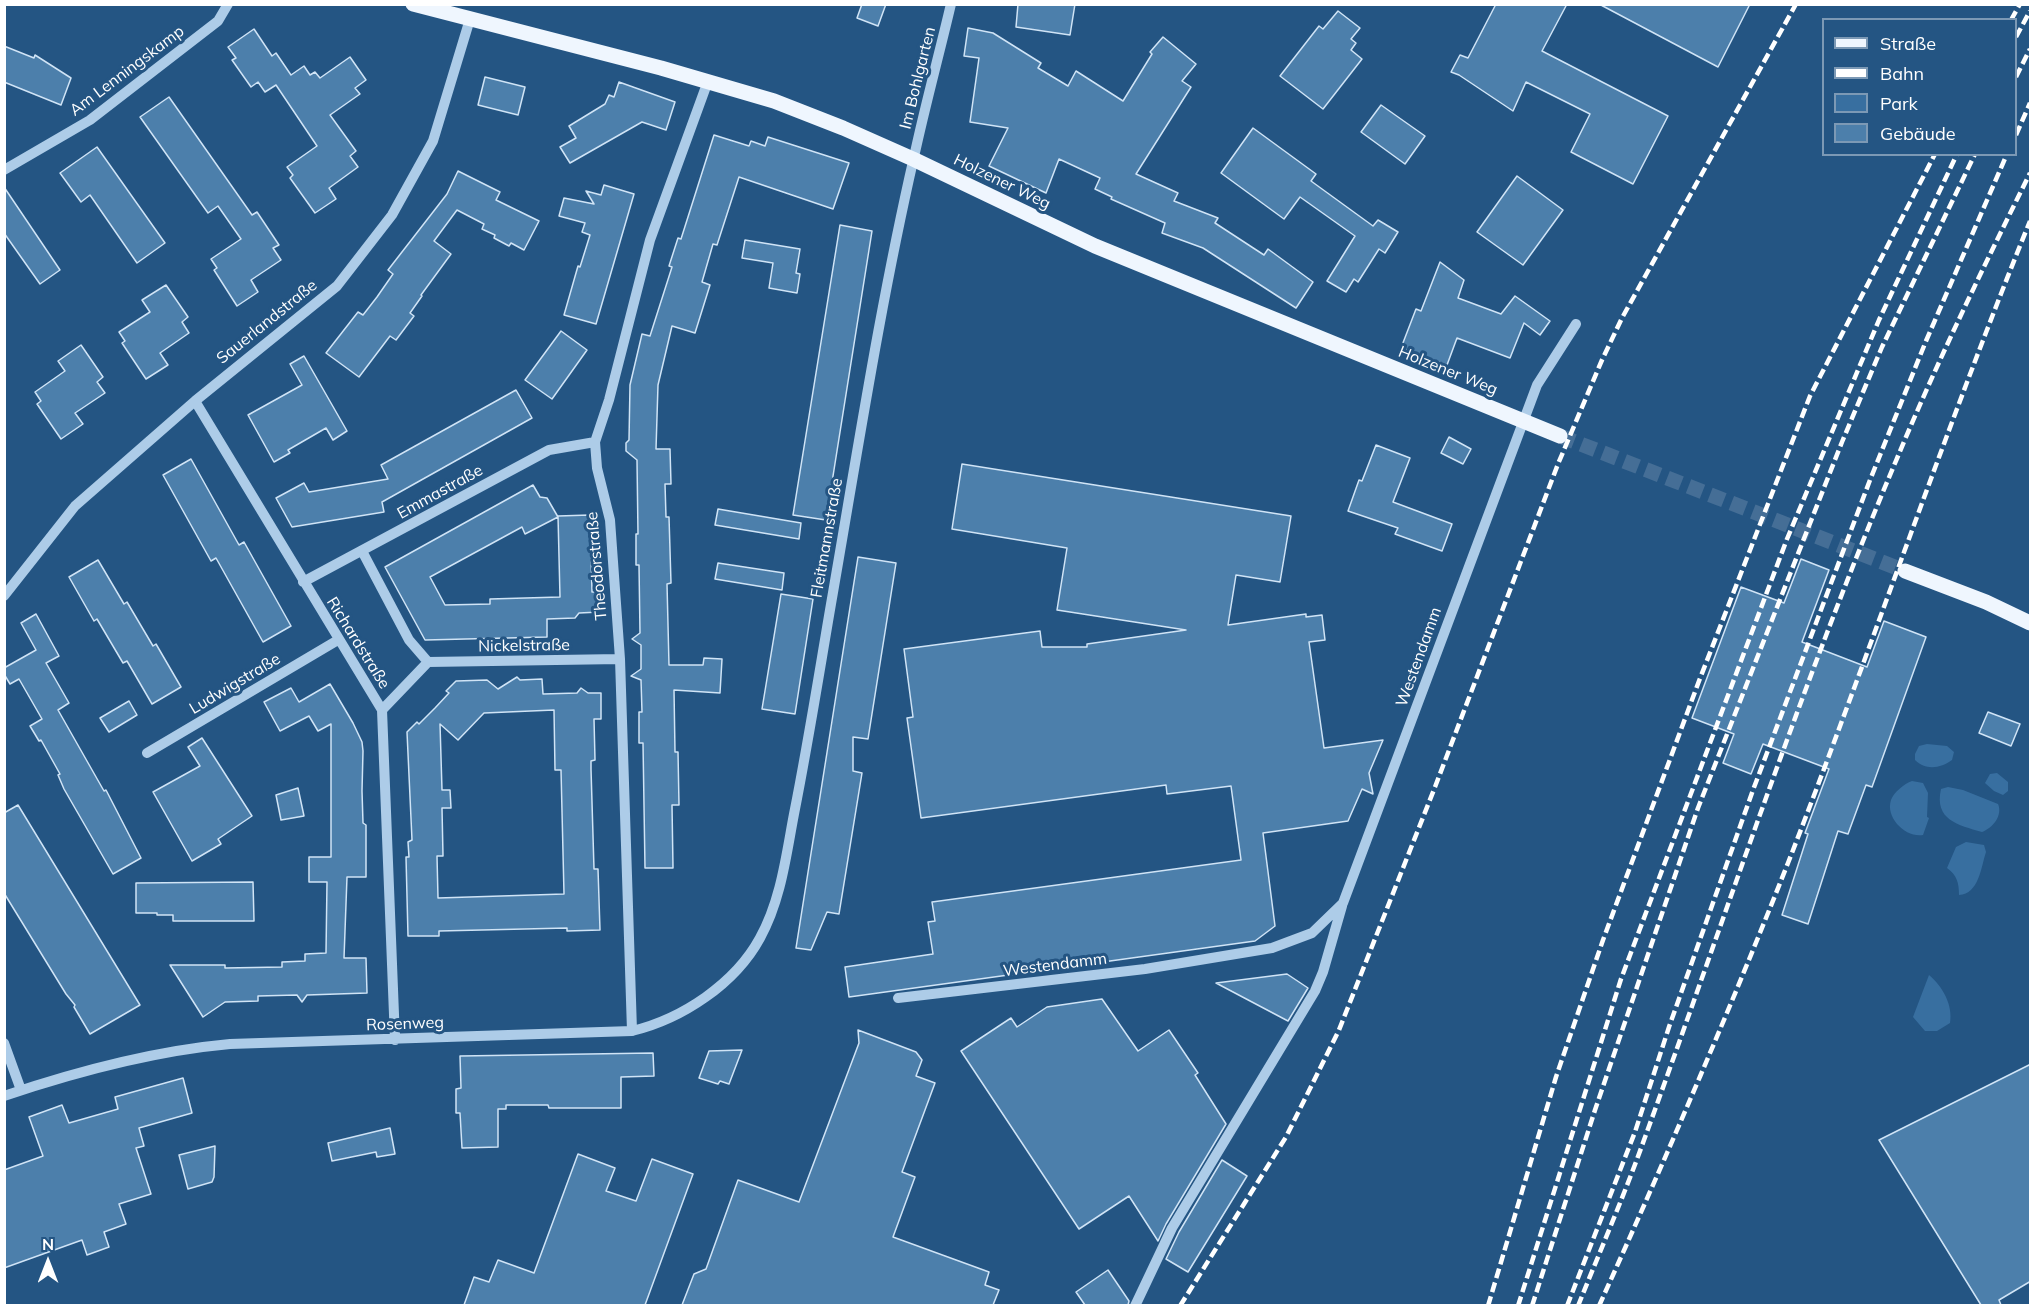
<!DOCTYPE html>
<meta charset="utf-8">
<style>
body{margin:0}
#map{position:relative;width:2035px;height:1310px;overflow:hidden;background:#245583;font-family:Mulish,sans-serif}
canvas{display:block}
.frame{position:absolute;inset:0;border:6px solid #fff;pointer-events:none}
.legend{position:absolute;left:1822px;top:18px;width:195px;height:138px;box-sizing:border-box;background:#245583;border:2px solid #7c99b5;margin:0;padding:8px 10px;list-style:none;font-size:18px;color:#fff}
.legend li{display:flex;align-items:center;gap:12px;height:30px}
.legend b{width:30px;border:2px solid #7c99b5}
.north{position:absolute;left:18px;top:1232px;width:60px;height:60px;-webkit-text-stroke:4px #245583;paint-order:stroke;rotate:0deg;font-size:16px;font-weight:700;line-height:24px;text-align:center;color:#fff}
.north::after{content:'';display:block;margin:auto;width:21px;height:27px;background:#fff;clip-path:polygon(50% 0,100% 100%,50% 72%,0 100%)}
</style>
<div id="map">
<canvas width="2035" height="1310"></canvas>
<div class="frame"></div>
<ul class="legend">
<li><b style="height:8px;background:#eff6fe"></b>Straße</li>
<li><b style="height:8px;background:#fff"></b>Bahn</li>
<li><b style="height:16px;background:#386fa0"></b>Park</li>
<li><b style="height:16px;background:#4c7fab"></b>Gebäude</li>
</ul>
<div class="north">N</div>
</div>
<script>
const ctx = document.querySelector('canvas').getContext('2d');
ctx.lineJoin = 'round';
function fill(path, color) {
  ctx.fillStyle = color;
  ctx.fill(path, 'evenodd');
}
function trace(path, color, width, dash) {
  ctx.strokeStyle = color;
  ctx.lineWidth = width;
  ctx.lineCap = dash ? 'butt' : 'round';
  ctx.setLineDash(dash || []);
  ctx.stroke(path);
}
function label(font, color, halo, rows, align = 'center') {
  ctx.font = font + ' Mulish,sans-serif';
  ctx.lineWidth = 6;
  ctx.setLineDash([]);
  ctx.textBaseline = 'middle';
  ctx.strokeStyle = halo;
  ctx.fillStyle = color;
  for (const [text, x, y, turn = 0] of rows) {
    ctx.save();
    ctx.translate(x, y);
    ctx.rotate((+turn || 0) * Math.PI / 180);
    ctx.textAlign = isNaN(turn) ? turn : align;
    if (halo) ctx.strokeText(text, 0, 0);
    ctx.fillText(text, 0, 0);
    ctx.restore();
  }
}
fill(new Path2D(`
 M1927 744 1947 746 1954 752 1952 760C1941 768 1926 771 1915 760V754L1919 746Z
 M1997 773 2008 782V791L2003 795 1994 791 1985 783 1990 774Z
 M1912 781 1923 783 1928 793 1927 817 1929 818 1923 835C1906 838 1885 818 1891 800 1894 792 1904 784 1912 781Z
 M1948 787 1963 790 1998 804C2003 815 1993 828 1982 832 1958 825 1934 820 1941 789Z
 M1966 842 1984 845 1986 852C1981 867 1979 894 1959 895 1959 883 1957 875 1947 868L1956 847Z
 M1929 975C1943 987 1953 1005 1950 1023L1937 1031H1925L1913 1017Z`), '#386fa0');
const building = new Path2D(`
 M862 4H886L878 26 857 18Z
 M1018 4H1075L1070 35 1016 27Z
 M1496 4H1567L1542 51 1668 116 1633 184 1571 152 1590 114 1526 82 1513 111 1459 75 1451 72 1460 55 1468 58Z
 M1599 4H1750L1718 67Z
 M1338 11 1360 28 1351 39 1356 43 1351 50 1362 59 1323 109 1280 76 1319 26 1323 29Z
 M968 28 993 33 1041 63 1038 68 1068 86 1076 71 1123 101 1152 54 1150 52 1163 37 1196 64 1182 81 1191 87 1136 174 1178 193 1174 201 1218 218 1215 223 1264 255 1268 249 1313 282 1296 308 1203 248 1162 233 1165 223 1111 199 1112 197 1095 189 1100 178 1059 159 1046 193 989 166 1008 128 970 122 979 58 964 56Z
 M254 29 272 56 276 53 291 75 304 66 310 75 315 72 320 78 350 57 366 80 355 88 360 94 330 115 356 151 350 156 358 167 329 188 336 199 315 213 290 178 293 175 287 167 317 146 276 85 265 92 258 82 251 87 232 60 236 58 228 47Z
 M4 46 34 58 35 55 71 78 61 105 4 82Z
 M485 77 525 87 518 115 478 105Z
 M619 82 675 102 666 130 642 122 570 163 560 147 576 138 569 126 605 104 609 95 614 97Z
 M169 97 252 215 257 212 279 245 273 248 281 260 251 280 258 292 237 306 214 270 217 268 211 259 241 239 218 206 208 213 140 117Z
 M1381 105 1425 136 1405 164 1361 132Z
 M1253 128 1316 174 1311 181 1373 226 1378 220 1398 232 1385 253 1379 249 1358 282 1354 279 1346 292 1327 281 1355 236 1300 197 1284 219 1221 173Z
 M714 135 749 146 751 141 765 146 768 137 849 163 833 209 739 177 717 245 713 244 702 282 710 285 695 333 672 326 658 385 656 449H670L671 484H665L666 517H669L671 583 667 584 669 665H703L704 658 722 659 720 693 674 690 675 752H678L679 805H672L673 868H645L643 743H639V712H642L641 680 631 676 641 669V645L632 639 640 633 639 565H636V534H638L637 460 626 451V443L629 440 630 385 642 334 650 336 672 267 669 266 678 238 681 239Z
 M97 147 165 243 137 263 90 195 81 202 60 173Z
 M458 171 500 192 496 200 539 221 524 250 511 243 509 246 494 238 495 235 482 229 484 224 457 210 434 241 451 254 421 295 422 296 410 313 414 316 396 340 390 336 359 377 326 353 358 312 363 315 377 297 393 274 388 270 447 194Z
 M1517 176 1563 210 1523 265 1477 232Z
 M604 185 634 194 596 324 564 315 578 266 580 267 590 235 582 232 585 223 559 216 564 198 594 204 586 191 601 195Z
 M4 187 60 270 40 284 4 233Z
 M840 225 872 231 826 520 793 515Z
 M745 240 800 249 796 273 800 274 797 293 769 288 773 263 742 258Z
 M1440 262 1464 280 1458 298 1501 314 1515 296 1550 321 1540 335 1524 323 1510 358 1457 338 1447 365 1401 348 1416 309 1421 311Z
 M166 285 188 317 182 322 189 333 160 353 168 365 146 379 122 343 125 341 119 332 150 312 142 300Z
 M561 331 587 350 552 399 525 380Z
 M81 345 103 377 97 382 105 393 75 413 83 424 61 439 37 404 41 401 35 392 65 371 58 361Z
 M304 356 347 431 333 440 326 428 288 450 290 453 274 462 248 415 302 385 290 364Z
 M516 390 532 418 382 502 384 512 292 527 276 498 304 483 309 492 388 479 381 465Z
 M1449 437 1471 449 1463 464 1441 453Z
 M1376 445 1410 458 1393 502 1452 524 1442 551 1395 534 1398 528 1348 511 1359 480 1362 481Z
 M191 459 239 545 244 542 291 626 263 642 216 558 211 561 163 475Z
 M962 464 1291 516 1280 582 1236 575 1228 625 1306 614V617L1322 615 1325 640 1309 642 1324 748 1383 740 1369 773 1373 794 1362 789 1348 821 1263 833 1275 926 1255 941 849 997 845 967 933 954 928 922 935 921 932 902 1241 860 1231 786 1167 794 1166 785 921 818 907 718 913 717 904 649 1040 631 1042 647H1087V644L1186 630 1057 610 1067 548 952 529Z
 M533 485 540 497 547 498 558 517 525 534 522 527 430 577 445 605 490 604V599L560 597 558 516 590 515 592 592H600V612L579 613 575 618 547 619V637L425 640 385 567Z
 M718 509 801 523 799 539 715 525Z
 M858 557 896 563 868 739 853 737V771L862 773 839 914 827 912 811 950 796 948Z
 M1801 559 1829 570 1802 642 1867 667 1884 621 1926 637 1872 787 1866 785 1848 834 1838 831 1808 924 1782 915 1808 834 1805 833 1829 769 1763 744 1751 774 1723 763 1734 734 1692 718 1741 587 1784 603Z
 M98 560 124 604 127 602 153 646 156 644 181 687 152 704 127 661 123 663 97 619 94 621 69 577Z
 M718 563 784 573 782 590 715 579Z
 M781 594 813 599 795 714 762 709Z
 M36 614 59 656 46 663 69 703 58 710 104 791 106 790 141 858 113 874 64 789 58 775 60 774 41 740 39 741 30 726 42 719 19 679 10 684 4 674V668L36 650 21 623Z
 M517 677 520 680 542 679 543 694 577 693 581 688 588 693H601V719H594L595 760 591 761V769L594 869H598L600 930 567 931V928L439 931V936H408L406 857H409L408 842 412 840 407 732 417 722 419 724 435 708 449 693 446 691 456 681 487 680 498 689ZM554 710 555 770H561L564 894 438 898 437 856H443L442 808H451L450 790H442L440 724 458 740 484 713Z
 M330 684 353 723 362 742 363 751 362 791 363 823 366 825V877H347L344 958H366L367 993 307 995 302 1002 297 995 258 996V1001L225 1002 203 1017 170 965H225V968L282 967V962L305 961V954L326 953 327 882H309V857H331V724L318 731 309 716 280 731 264 702 291 688 299 702Z
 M129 701 137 715 109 732 100 718Z
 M1988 712 2020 724 2011 746 1979 733Z
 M202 738 252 816 218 839 221 844 192 861 153 792 200 766 188 747Z
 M298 788 304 816 281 820 276 795Z
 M18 805 140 1005 90 1034 74 1007 75 1005 66 994 4 893V813Z
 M253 882 254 921H173V915H157V913H136V883Z
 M1287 974 1308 988 1288 1021 1216 983Z
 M1102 999 1138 1051 1169 1030 1198 1073 1195 1075 1226 1124 1166 1224 1158 1241 1129 1196 1079 1229 961 1051 1011 1018 1017 1027 1047 1007Z
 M858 1030 916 1052 922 1060 916 1076 935 1083 902 1172 915 1177 893 1237 989 1272 985 1285 999 1290 993 1305H682L694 1274 706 1269 738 1180 799 1202 859 1043Z
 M742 1050 729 1084 720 1081 718 1084 699 1078 709 1051Z
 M653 1053 654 1076 621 1077V1108H549L548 1105H506V1109H498V1147L462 1148 460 1113H456V1089L461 1088 460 1056Z
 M2031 1064V1281L1999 1300 2001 1305H1981L1879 1140Z
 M183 1078 192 1113 139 1128 144 1146 136 1148 151 1194 119 1204 126 1224 104 1232 109 1247 87 1255 82 1240 4 1268V1170L43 1156 29 1117 62 1105 69 1123 118 1109 115 1097Z
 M390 1128 395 1154 377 1157 376 1152 332 1161 328 1143Z
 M215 1146 214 1177 212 1182 188 1189 179 1155Z
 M578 1154 615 1168 606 1191 636 1201 652 1159 693 1174 645 1305H464L474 1277 489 1282 498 1260 534 1273Z
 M1222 1160 1247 1176 1188 1272 1166 1259 1179 1232Z
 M1108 1270 1129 1301 1128 1305H1085L1076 1292Z`);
fill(building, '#4c7fab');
trace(building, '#d0e4f6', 1.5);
trace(new Path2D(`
 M1560 436 1905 571`), '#456e96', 15, [15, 8]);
trace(new Path2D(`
 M4 170 90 120 218 21 228 4
 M195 401 382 710 395 1040
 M362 551 409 640 428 662
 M303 582 549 450 595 442
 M4 596 75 506 195 401 337 286 392 215 433 141 470 19
 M428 662 620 659
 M382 710 428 662
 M147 753 338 640
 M898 998 1145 969 1272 948 1312 933 1343 903 1537 385 1576 324
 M632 1031 620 659 610 520 597 468 595 442 609 400 650 240 708 81
 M4 1043 21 1090
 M4 1096C78 1071 153 1051 230 1044L632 1031C682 1019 735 984 760 938 781 900 786 856 794 814 808 744 819 674 831 604 857 455 880 305 914 157 925 106 939 55 951 4
 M1135 1306 1172 1228 1315 991 1323 972 1342 906`), '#adcce8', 10);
trace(new Path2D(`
 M413 4 661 68 774 101 843 128 913 159 1095 246 1560 436
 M1905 571 1986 602 2030 623`), '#eff6fe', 15);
trace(new Path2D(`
 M2011 20 2020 4
 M2016 37 2030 11
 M2016 77 2030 49
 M2016 135 2030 103
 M1180 1306 1286 1137 1339 1030 1435 787 1558 464 1602 360 1622 318 1796 4
 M1488 1306 1556 1077 1603 940 1699 681 1810 396 1935 154
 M1518 1306 1621 979 1787 539 1879 320 1957 154
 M1532 1306 1595 1110 1698 808 1842 442 1882 347 1975 154
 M1567 1306 1635 1132 1669 1027 1753 790 1870 480 1926 341 2007 154
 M1578 1306C1600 1251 1624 1196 1644 1140 1727 912 1803 680 1898 456 1938 360 1984 266 2030 173
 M1599 1306C1665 1160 1729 1012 1788 863 1871 650 1944 433 2030 221`), '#fff', 4.5, [10, 4.5]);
label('16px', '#fff', '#245583', [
 ["Am Lenningskamp",127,71,-37],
 ["Im Bohlgarten",918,78,-76],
 ["Holzener Weg",1002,182,26],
 ["Sauerlandstraße",267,322,-39],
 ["Holzener Weg",1448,371,22],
 ["Emmastraße",440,492,-29],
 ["Fleitmannstraße",827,538,-80],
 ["Theodorstraße",597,566,-95],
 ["Richardstraße",358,643,58],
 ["Nickelstraße",524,646,-1],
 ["Westendamm",1419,657,-70],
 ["Ludwigstraße",235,684,-31],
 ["Westendamm",1055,965,-7],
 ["Rosenweg",405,1024,-2]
]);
</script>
